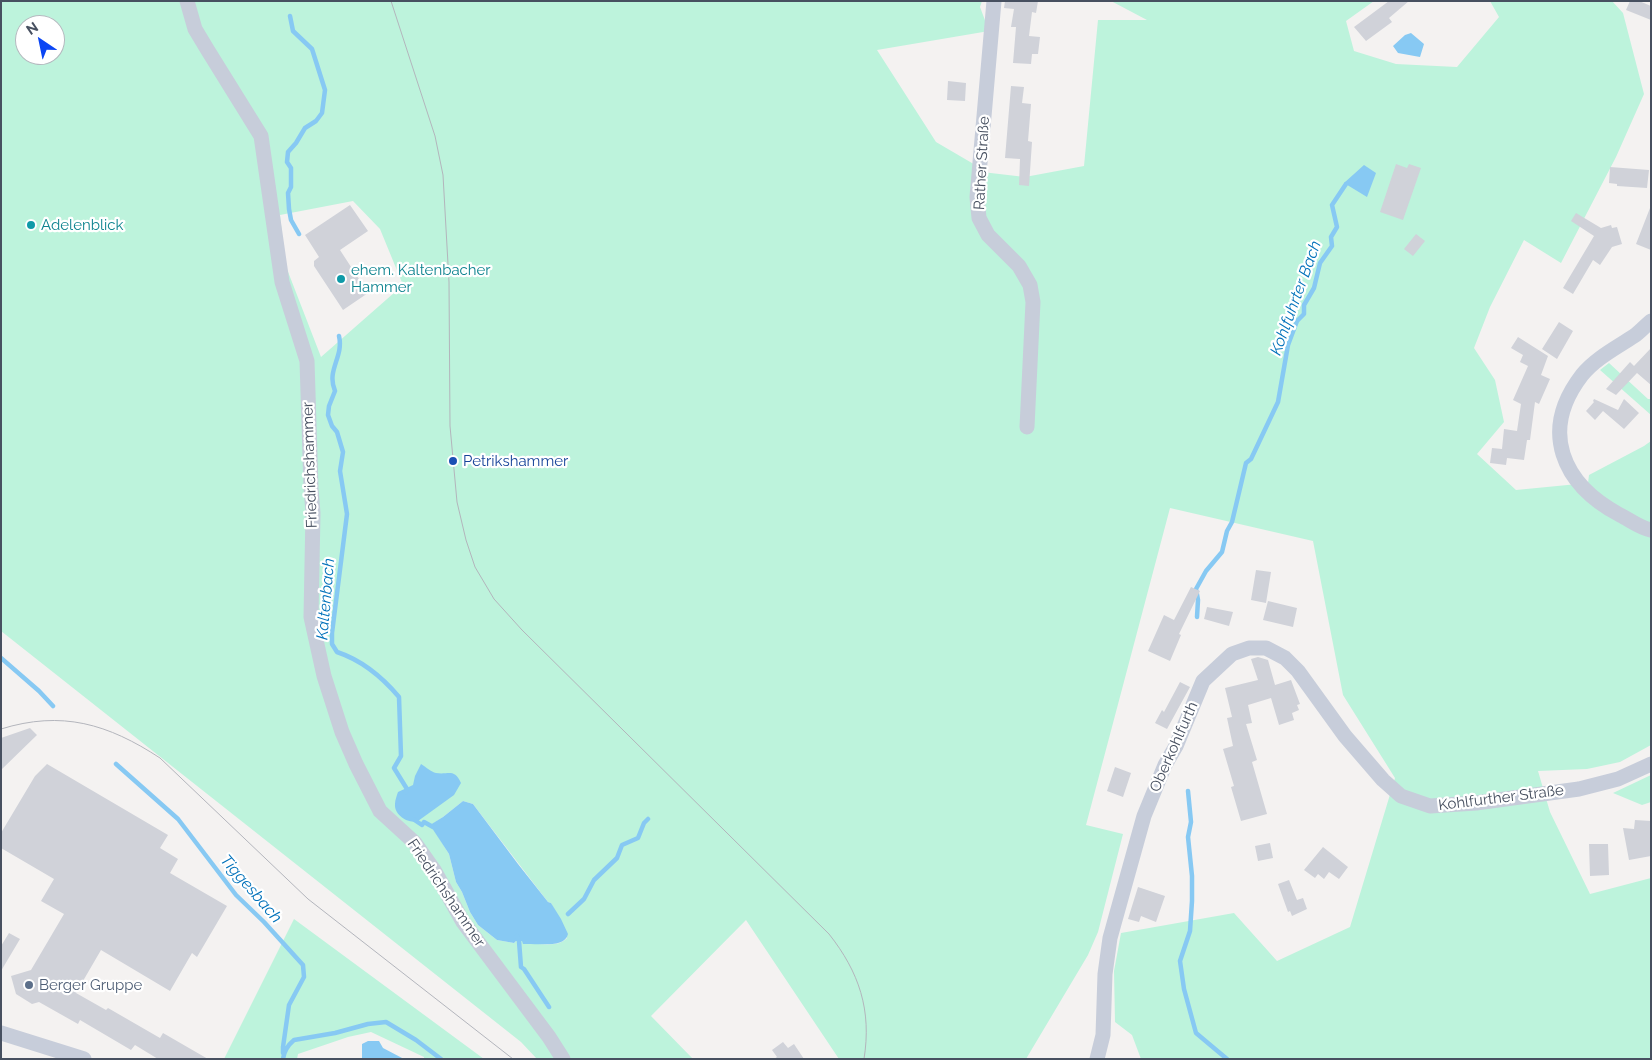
<!DOCTYPE html>
<meta charset="utf-8">
<style>
body{margin:0}
#map{position:relative;width:1652px;height:1060px;overflow:hidden;background:#f4f2f1;font-family:Raleway,sans-serif}
canvas{display:block}
.frame{position:absolute;inset:0;border:2px solid #475060;pointer-events:none}
.north{position:absolute;left:15px;top:15px;width:50px;height:50px;box-sizing:border-box;background:#fff;border:1px solid #b5b9bf;border-radius:50%;rotate:326deg;font-size:14px;font-weight:700;line-height:20px;text-align:center;color:#475060}
.north::after{content:'';display:block;margin:auto;width:18px;height:22px;background:#0b46f4;clip-path:polygon(50% 0,100% 100%,50% 72%,0 100%)}
</style>
<div id="map">
<canvas width="1652" height="1060"></canvas>
<div class="frame"></div>
<div class="north">N</div>
</div>
<script>
const ctx = document.querySelector('canvas').getContext('2d');
ctx.lineJoin = 'round';
function fill(path, color) {
  ctx.fillStyle = color;
  ctx.fill(path, 'evenodd');
}
function trace(path, color, width, dash) {
  ctx.strokeStyle = color;
  ctx.lineWidth = width;
  ctx.lineCap = dash ? 'butt' : 'round';
  ctx.setLineDash(dash || []);
  ctx.stroke(path);
}
function label(font, color, halo, rows, align = 'center') {
  ctx.font = font + ' Raleway,sans-serif';
  ctx.lineWidth = 4.5;
  ctx.setLineDash([]);
  ctx.textBaseline = 'middle';
  ctx.strokeStyle = halo;
  ctx.fillStyle = color;
  for (const [text, x, y, turn = 0] of rows) {
    ctx.save();
    ctx.translate(x, y);
    ctx.rotate((+turn || 0) * Math.PI / 180);
    ctx.textAlign = isNaN(turn) ? turn : align;
    if (halo) ctx.strokeText(text, 0, 0);
    ctx.fillText(text, 0, 0);
    ctx.restore();
  }
}
fill(new Path2D(`
 M1 1H982L980 7 989 31 877 50 936 142 977 166 982 172 1025 177 1084 166 1098 20H1147L1111 1H1374L1346 21 1354 51 1396 64 1457 67 1499 17 1490 1H1612L1623 13 1644 94 1616 157 1561 263 1524 240 1490 307 1474 348 1495 380 1504 422 1477 454 1516 490 1588 483 1589 475 1644 446 1651 441V745L1620 762 1587 769 1538 771 1550 812 1590 894 1651 878V968L1615 966 1651 968V1059H1141L1132 1035 1115 1022 1114 971 1121 933 1234 913 1277 961 1350 927 1395 778 1343 695 1313 541 1170 508 1086 825 1123 834 1098 932 1088 955 1026 1059H839L746 920 651 1016 693 1059H537L521 1042 1 631ZM25 25H55V55H25ZM353 201 380 229 403 285 321 357 285 264 280 215ZM463 801 473 804 548 902 551 903 567 938C557 949 537 942 523 944V941H516L514 943 497 940 478 925 470 912 462 892 456 882 449 854 431 825 443 817Z
 M1609 363 1648 399H1651V415L1600 370Z
 M1651 775V802L1642 805 1613 793Z
 M294 919 484 1059H424V1057L371 1032 348 1037 298 1054 297 1059H224Z`), '#bdf3dc');
fill(new Path2D(`
 M1411 33 1424 44 1420 57 1398 53 1393 46 1405 35Z
 M1364 165 1376 173 1367 197 1344 183Z
 M421 764C426 767 431 772 436 773 449 775 454 768 461 783L454 795 418 821C408 824 394 815 395 804 395 800 397 795 398 792L413 785 415 776Z
 M463 801 473 804 518 864 548 902 551 903 561 919 568 934C565 949 536 943 523 944L522 941H516L514 943 497 940 478 925 470 912 462 892 456 882 449 854 430 825 443 817Z
 M368 1041H379L383 1048 404 1059H362V1044Z`), '#87c9f3');
trace(new Path2D(`
 M290 16 293 31 312 49 325 90 322 113 316 121 305 128 296 143 288 152 287 162 291 168V187L288 193 289 209 291 220 299 234
 M339 336C344 357 326 370 335 391L329 406 328 415 332 426 337 432 343 452 340 471 347 514 332 633V644L337 652C361 660 383 678 399 697L401 756 394 768 407 789 406 792
 M1197 617 1198 600 1196 589 1206 571 1222 552 1227 531 1232 522 1246 463 1251 459 1278 402 1288 345 1297 321 1304 314V305L1314 288 1320 263 1332 246 1331 237 1337 227 1332 205 1346 184
 M1 658 39 691 53 706
 M116 764 178 819 236 895 264 922 303 965 304 977 289 1005 283 1047V1053
 M1188 791 1191 822 1188 837 1192 876V901L1190 931 1180 961 1184 989 1196 1033 1227 1059
 M413 819 422 825 424 822 433 827
 M568 914 584 899 594 880 617 858 622 845 638 838 644 823 648 819
 M517 936 519 941 521 967 524 969 549 1007
 M283 1059C284 1051 288 1045 294 1040L335 1033 368 1024 386 1022 416 1040 441 1059`), '#87c9f3', 4.5);
fill(new Path2D(`
 M1005 1H1038L1036 13 1032 12 1029 36 1040 37 1038 54H1032L1031 64 1013 63 1016 27H1011L1014 9 1004 8Z
 M1389 1H1409L1389 18 1392 22 1366 41 1354 27Z
 M1630 1H1639L1651 6V20L1626 10Z
 M948 81 966 83 965 101 947 100Z
 M1011 86 1024 87 1022 103 1031 104 1028 141 1032 142 1029 186 1019 185 1020 159 1005 158Z
 M1396 164 1407 168 1409 164 1421 168 1403 220 1380 212Z
 M1610 167 1649 170 1647 188 1617 186V184L1609 183Z
 M350 205 368 231 340 250 368 293 343 310 314 266V261L319 257 305 235Z
 M1650 208H1651V250L1636 244Z
 M1576 213 1601 228 1611 225 1612 228 1617 227 1622 244 1612 247 1600 265 1593 260 1573 294 1563 288 1594 236 1571 221Z
 M1416 234 1425 241 1413 256 1404 249Z
 M1559 322 1573 331 1557 359 1542 349Z
 M1518 337 1548 356 1541 375 1550 379 1539 404 1535 402 1530 440H1527L1524 460 1507 458 1506 465 1490 463 1492 448 1502 449 1504 429 1517 431 1521 404 1513 400 1528 366 1520 362 1523 355 1511 348Z
 M1651 348V385L1637 373 1616 395 1606 389 1630 362 1634 366Z
 M1594 399 1618 410 1624 399 1639 413 1624 429 1603 411 1595 420 1586 411 1594 402 1593 401Z
 M1256 570 1271 572 1266 603 1251 600Z
 M1191 587 1200 591 1179 634 1181 635 1170 661 1148 651 1164 615 1174 620Z
 M1268 601 1297 608 1293 627 1263 620Z
 M1207 607 1233 612 1229 626 1204 619Z
 M1258 657 1268 660 1275 685 1291 680 1300 704 1297 705 1299 710 1292 713 1294 720 1279 725 1271 698 1248 705 1252 723 1246 724 1257 760 1252 762 1267 814 1241 821 1231 787 1234 786 1223 749 1233 746 1227 718 1232 717 1225 688 1258 680 1251 659Z
 M1180 682 1190 687 1167 729 1155 723 1162 710 1164 712Z
 M30 728 37 735 1 770V738Z
 M47 764 168 835 160 848 178 859 170 873 227 906 197 957 192 953 170 991 101 950 76 993 106 1010 108 1008 160 1038 163 1033 208 1059H158L135 1045 131 1050 80 1020 78 1024 39 1002 32 1004 16 994 11 976 31 970 64 914 41 901 54 879 1 848V833L35 776Z
 M1115 767 1131 773 1123 797 1107 791Z
 M1635 820 1651 821V856L1629 860 1623 828 1634 829Z
 M1270 843 1273 858 1258 861 1255 846Z
 M1589 844H1608L1609 875 1590 876Z
 M1323 847 1348 867 1339 879 1329 872 1324 879 1318 874 1315 878 1304 870Z
 M1289 880 1297 900 1303 898 1307 909 1292 916 1290 911 1288 912 1278 884Z
 M1138 887 1165 896 1156 922 1141 916 1139 922 1128 919Z
 M9 933 20 939 1 971V946Z
 M783 1042 788 1048 794 1044 804 1059H774L777 1057 772 1050Z`), '#d0d2d9');
trace(new Path2D(`
 M187 1 195 29 207 49 261 136 282 282 307 361 311 488 313 513 311 617 324 676 342 732 356 764 380 811 415 843 434 870 463 922 549 1037 563 1059
 M994 1 977 197 979 218 988 235 1019 266 1030 285 1033 302 1027 427
 M1651 321C1645 326 1640 332 1634 336 1616 348 1596 358 1582 375 1539 431 1562 484 1620 515 1630 520 1640 528 1651 530
 M1 1033 84 1059
 M1097 1059 1103 1035 1105 974 1110 938 1144 816 1165 765 1176 746 1203 681 1232 654 1249 648H1266L1285 658 1298 671 1345 736 1383 780 1401 796 1430 806 1476 803 1579 789 1618 779 1651 764`), '#c7cdda', 15);
trace(new Path2D(`
 M391 1 435 136 443 175 449 282 450 426 457 502 466 540 475 567 494 599 522 630 829 934C859 972 872 1010 864 1059
 M1 729C62 710 108 724 160 758L308 899 513 1059`), '#b3b5bc', 1);
for (const [x, y, r, color] of [
 [31,225,5,"#0f9aa8"],
 [341,279,5,"#0f9aa8"],
 [453,461,5,"#1a4fb4"],
 [29,985,5,"#5c6f8a"]
]) {
  const dot = new Path2D();
  dot.arc(x, y, r, 0, 2 * Math.PI);
  ctx.fillStyle = color;
  ctx.fill(dot);
  trace(dot, '#fff', 2);
}
label('15px', '#475060', '#fff', [
 ["Rather Straße",982,163,-87],
 ["Friedrichshammer",310,465,-92],
 ["Oberkohlfurth",1174,747,-66],
 ["Kohlfurther Straße",1501,798,-7],
 ["Friedrichshammer",446,893,56]
]);
label('15px', '#0d838f', '#fff', [
 ["Adelenblick",41,225],
 ["ehem. Kaltenbacher",351,270],
 ["Hammer",351,287]
], 'left');
label('15px', '#164399', '#fff', [
 ["Petrikshammer",463,461]
], 'left');
label('15px', '#4e5e75', '#fff', [
 ["Berger Gruppe",39,985]
], 'left');
label('italic 16px', '#0171ba', '#fff', [
 ["Kohlfuhrter Bach",1296,298,-70],
 ["Kaltenbach",326,599,-85],
 ["Tiggesbach",251,889,49]
]);
</script>
